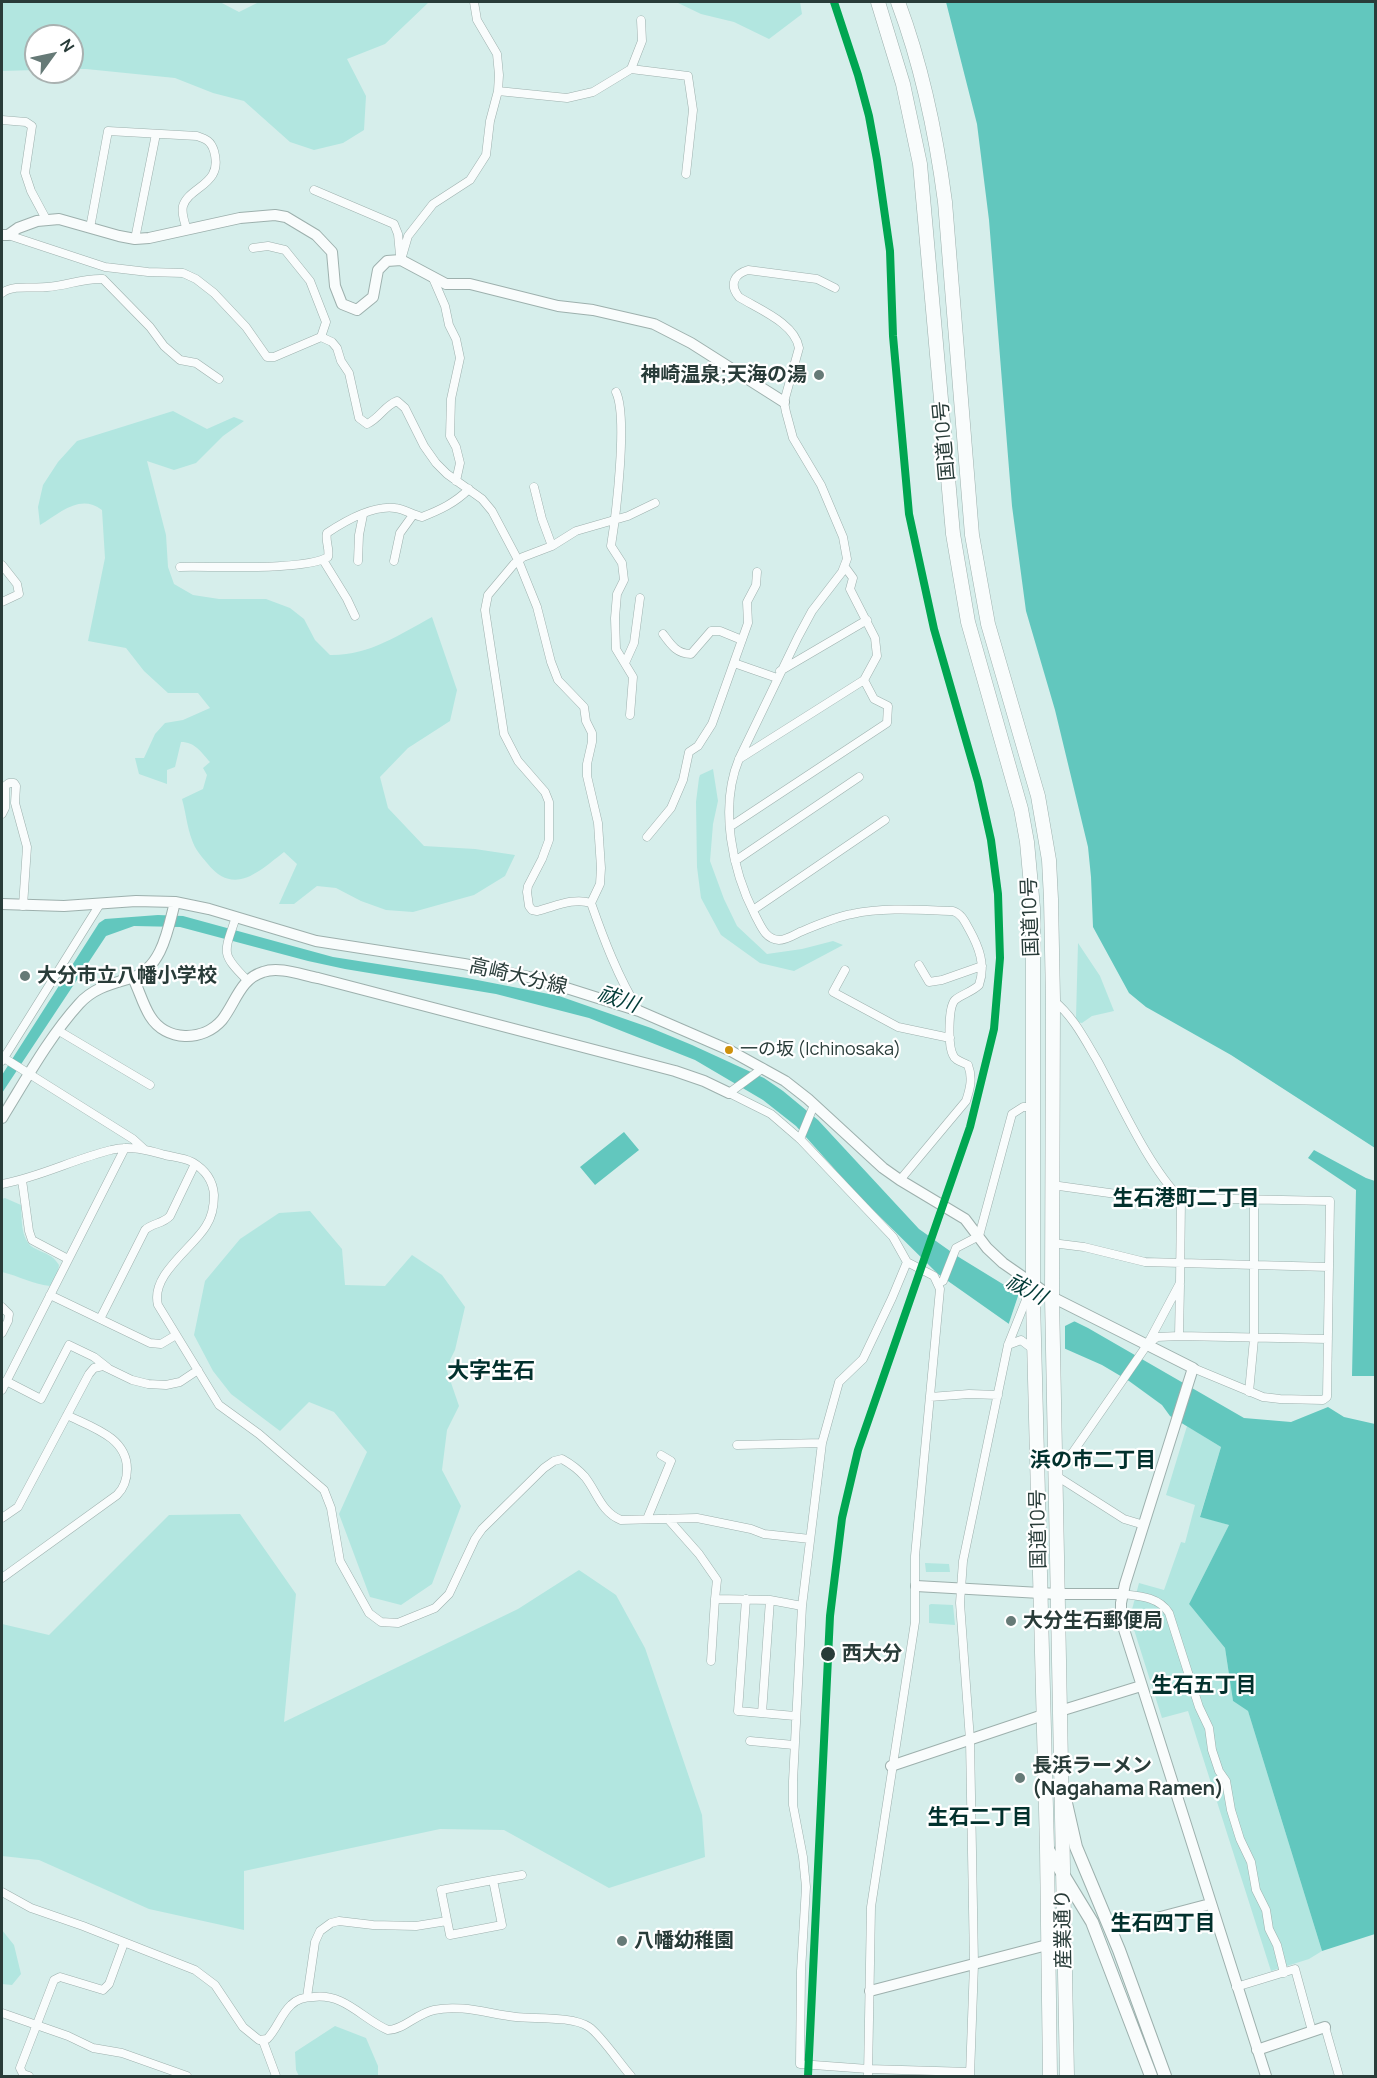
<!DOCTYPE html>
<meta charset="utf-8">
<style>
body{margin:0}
#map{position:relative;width:1377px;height:2078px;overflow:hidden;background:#d6eeeb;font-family:Manrope,sans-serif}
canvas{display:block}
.frame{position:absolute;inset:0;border:3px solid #293c39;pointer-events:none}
.north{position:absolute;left:24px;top:24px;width:60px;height:60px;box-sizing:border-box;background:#fff;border:2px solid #a9b1b0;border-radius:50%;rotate:57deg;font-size:16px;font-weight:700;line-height:24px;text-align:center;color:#293c39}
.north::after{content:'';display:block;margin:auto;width:21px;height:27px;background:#667a77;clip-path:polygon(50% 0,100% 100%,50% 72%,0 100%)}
</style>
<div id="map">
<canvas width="1377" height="2078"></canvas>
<div class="frame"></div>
<div class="north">N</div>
</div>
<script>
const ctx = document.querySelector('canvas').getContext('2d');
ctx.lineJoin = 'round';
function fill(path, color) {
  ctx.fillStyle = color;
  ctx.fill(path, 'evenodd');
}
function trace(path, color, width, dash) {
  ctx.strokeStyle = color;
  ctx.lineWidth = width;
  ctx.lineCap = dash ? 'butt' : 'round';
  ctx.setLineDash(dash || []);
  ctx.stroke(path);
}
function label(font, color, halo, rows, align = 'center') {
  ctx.font = font + ' Manrope,"Noto Sans JP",sans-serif';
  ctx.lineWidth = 4.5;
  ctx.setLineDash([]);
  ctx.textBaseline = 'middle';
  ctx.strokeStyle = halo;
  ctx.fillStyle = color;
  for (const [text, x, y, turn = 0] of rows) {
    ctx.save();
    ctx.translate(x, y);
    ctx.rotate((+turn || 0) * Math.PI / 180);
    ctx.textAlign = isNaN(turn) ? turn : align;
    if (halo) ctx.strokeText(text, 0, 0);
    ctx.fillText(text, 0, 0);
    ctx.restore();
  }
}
fill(new Path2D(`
 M2 2H220L239 12 259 2H429L385 44 347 59 366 96 364 130 343 143 314 150 290 142 244 101 213 93 175 78 86 69H72V36H36V70L2 71Z
 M676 2H800L802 14 769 39 734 22 701 14Z
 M173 411 207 429 234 417 244 421 223 436 196 463 174 470 147 461 166 535 168 567 174 584 193 595 219 599H266L290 608 304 619 315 640 330 655C368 656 399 635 432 617L457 690 450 721 408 748 380 777 388 808 424 846 475 849 515 855 505 876 474 895 413 912 386 910 361 901 336 888 317 886 294 904H279L297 864 284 852C258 872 234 897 207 863 201 856 195 849 192 840 187 827 186 813 182 799L203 789 207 775 203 768 210 762C201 752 195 742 181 742L175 767 167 770V784L139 774 135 758H144L155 734 165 723 183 720 210 708 198 693H168L144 671 126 648 88 641 105 558 102 510C80 493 60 513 40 525L38 507 43 485 58 462 77 441Z
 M713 769 718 801 713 824 710 861 724 899 737 926 767 954 802 949 833 941 843 945 794 971 760 963 721 935 701 898 697 867 696 802 699 778 700 775Z
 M1078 943 1100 976 1114 1011 1092 1016 1082 1023 1077 1022 1076 1018Z
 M5 1198 21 1205C22 1219 20 1242 36 1249 46 1254 53 1255 59 1265L57 1276 50 1286C32 1284 19 1276 2 1272V1199Z
 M310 1211 342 1249 345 1285 385 1286 412 1255 442 1275 465 1307 455 1350 446 1368 459 1406 447 1430 442 1470 461 1506 432 1584 401 1605 370 1597 339 1514 367 1452 334 1412 309 1402 280 1431 231 1394 213 1371 194 1335 205 1281 240 1239 279 1213Z
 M1187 1426 1221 1447 1200 1516 1229 1525 1189 1604 1225 1648 1233 1701 1248 1711 1322 1951 1309 1959 1271 1971 1188 1711 1162 1718 1130 1617 1139 1583 1164 1590 1181 1542 1185 1543 1195 1505 1166 1495Z
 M240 1514 296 1594 284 1722 518 1609 579 1570 616 1595 645 1648 702 1815 705 1857 609 1888 504 1830 440 1829 244 1871V1930L149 1909 39 1860 2 1856V1624L49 1635 169 1515Z
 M925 1563 949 1564 950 1572H926Z
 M931 1604 953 1605 955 1625 929 1623V1605Z
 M2 1930 14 1945 21 1974 12 1985 2 1984Z
 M335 2026 366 2038 378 2066V2076H299L296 2070 295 2052Z`), '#b2e6e0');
fill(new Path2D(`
 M946 2H1375V1148L1231 1055 1146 1007 1129 993 1093 927 1091 877 1088 847 1055 710 1026 611 1012 506 989 220 977 124Z
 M158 915 183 916 333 957 467 978 559 996 651 1028 692 1045 764 1078 783 1091 818 1120 919 1229 957 1256 1019 1294 1088 1328 1244 1418 1291 1422 1328 1407 1344 1417 1375 1424V1934L1322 1951 1248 1711 1233 1701 1225 1648 1189 1604 1229 1525 1200 1517 1221 1447 1170 1416 1162 1405 1129 1381 1102 1365 1009 1324 938 1274 857 1194 796 1126 763 1100 695 1060 589 1018 496 994 345 969 308 961 180 927 134 926 106 936 2 1093V1075L99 923 105 919Z
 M624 1132 639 1150 595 1185 580 1167Z
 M1314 1150 1366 1178 1375 1181V1376H1352L1356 1190 1308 1158Z`), '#62c7be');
fill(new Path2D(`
 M1019 1293 1075 1321 1065 1326V1353L1008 1326Z`), '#d6eeeb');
const street = new Path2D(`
 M631 69 688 76 693 110 686 174
 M498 91 567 98 593 92 631 69 642 41 641 20
 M2 120 26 122 32 126 25 173 31 191 46 219
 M314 190 394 224 398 234 400 255
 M90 228 108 131 197 136C206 139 211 141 214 151 224 185 189 186 183 206 181 214 185 223 187 230
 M8 235 105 267 148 272 183 273 196 279 214 293 246 327 267 357H274L321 337 326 322 310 281 285 250 268 246 253 248
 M135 239 156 134
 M401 260 408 236 433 204 470 180 486 155 490 121 498 91 499 75 497 54 477 20 474 2
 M432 276 445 306 449 325 456 339 460 358 451 399 450 436 456 447 460 463 456 481
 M835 288 817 279 748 270C734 274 729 285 739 297 758 309 795 323 799 348L784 402 786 412 793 438 821 485 843 537 847 559 842 572 812 611 798 637 739 759C719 807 732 870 755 915 761 926 765 939 779 940 786 940 794 935 800 932 817 925 835 917 852 914 884 907 921 910 953 911 962 914 965 922 969 929 979 947 986 965 979 985 972 992 962 994 955 1000 948 1007 948 1046 953 1055 955 1061 963 1062 968 1065 973 1078 970 1089 966 1101L900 1180
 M2 293C14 284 33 289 47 287 67 286 82 278 103 279L150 327 164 346 180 360 196 363 219 379
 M321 337 332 342 337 348 341 361 349 373 359 418 367 424C380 418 384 406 397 401L405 408 424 446 436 463 447 474 482 499 492 511 518 560 537 607 551 662 558 680 584 707 586 721 592 733V742L587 764V776L598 823 601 868 600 884 591 903
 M616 392C628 417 616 515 611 546L622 563 624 580 617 594 615 618 616 649 633 677 630 715
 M534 487 542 519 552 546
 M323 560 347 599 355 616
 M358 561 359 535 363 515
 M394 561 400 533 413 515
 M2 565 17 584 19 594 2 602
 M180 567C211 566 305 571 328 557 330 548 325 542 327 533 345 521 373 505 395 508 404 509 413 515 422 517 440 510 455 503 469 489
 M663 634C671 645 677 654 691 654L711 631H720L742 640
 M625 663 634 643 640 598
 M734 663 777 678
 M780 671 867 620
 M739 759 864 680
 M2 814 5 808V786L9 783H14L16 786 15 803 27 847 23 906
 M731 826 887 723 888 706 874 699 864 680 877 656 875 638 852 593 850 589 853 578 845 567
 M647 837 671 808 683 780 689 752 698 746 712 724 748 623 747 602 756 585 757 572
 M735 861 859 777
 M753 910 885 820
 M236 917C224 953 220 953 247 980
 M919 965 929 982 942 980 982 966
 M845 970 833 992 898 1027 950 1038
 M1053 1000C1073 1016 1084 1038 1097 1060 1120 1102 1148 1166 1181 1199L1180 1283 1147 1345 1073 1452 1055 1469
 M639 1011C618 977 604 940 591 903 573 897 554 907 537 911L532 910 529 906 527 892 528 886 542 859 549 840V802L545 792 518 761 504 734 485 610 488 595 514 564 523 557 552 546 576 531 628 516 655 503
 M59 1031 150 1085
 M4 1058 133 1139 144 1149
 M2 1061 100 904
 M729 1093 771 1114 800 1139 893 1237 907 1262 892 1298 863 1359 839 1382 822 1443 802 1606 793 1781V1805L803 1857 806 1887 801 1971 800 2064 868 2069 970 2072
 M729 1093 763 1068
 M800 1139 814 1105
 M22 1180 29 1231 32 1240 68 1259
 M2 1184C40 1177 74 1159 111 1150 129 1145 148 1150 165 1155 174 1157 184 1158 192 1162 204 1169 213 1180 214 1195 214 1205 212 1217 206 1226 193 1248 150 1275 158 1305L219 1405 259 1434 324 1490 331 1508 340 1561 369 1613 381 1622 398 1623 435 1608 449 1594 475 1539 482 1529 544 1468 554 1461 562 1459C571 1464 578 1469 585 1477 597 1492 601 1512 621 1520L697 1518 751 1529 764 1534 810 1539
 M1052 1185 1138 1197 1330 1201 1327 1397 1323 1400 1280 1399 1263 1397 1193 1368
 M1052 1243 1084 1247 1145 1262 1329 1267
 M939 1283 943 1281 956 1248 979 1236 1012 1114 1023 1107H1033
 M50 1295 150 1343 161 1344 176 1335
 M2 1307 9 1314 8 1321 2 1333
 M100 1319 145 1230C152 1223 163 1224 170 1216L195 1164
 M1179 1336 1180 1285
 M1148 1344 1157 1337 1179 1336 1328 1339
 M1008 1345 1021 1340 1034 1350
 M6 1381 41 1399 69 1345 94 1357 108 1368
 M2 1390 125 1148
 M1249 1392 1254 1339V1200
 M930 1397 969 1394 998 1395
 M737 1445 822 1443
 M1055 1475 1124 1519 1144 1525
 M2 1518 18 1507 89 1374 94 1368 103 1366 132 1380 148 1384 166 1385 180 1382 198 1370
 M647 1519 671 1461 661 1455
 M668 1519 699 1554 717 1580 715 1599
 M2 1578 117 1495C124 1488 127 1480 127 1469 127 1437 91 1427 67 1415
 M1122 1594C1140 1596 1159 1597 1169 1613L1199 1707 1209 1728 1212 1750 1219 1771 1226 1781 1231 1810 1240 1839 1251 1862 1256 1890 1266 1910 1269 1929 1277 1945 1284 1973
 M746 1599 738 1711 795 1716
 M711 1661 715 1599 770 1600 802 1606
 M762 1713 770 1600
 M750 1741 794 1745
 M493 1880 502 1925 450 1935 441 1890Z
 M493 1880 522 1875
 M2 1892 31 1908 83 1926 195 1970 215 1985 243 2027 259 2040 267 2039C277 2029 281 2014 291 2005 297 1999 306 1997 313 1997 345 1993 362 2019 388 2030 403 2030 416 2014 434 2010 461 2004 489 2014 516 2017 536 2019 573 2016 589 2027 600 2034 621 2065 631 2076
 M1236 1987 1295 1969 1312 2031
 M307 1997 315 1942 320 1931 331 1923 339 1921 373 1925 416 1926 447 1921
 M2 2013 68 2036 93 2048 122 2053 187 2076
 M1325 2027 1339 2076
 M263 2041 276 2076
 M970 2075 974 1964 970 1740 960 1603 963 1561 1008 1345 1030 1290
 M29 2076 23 2074 20 2068 54 1980 60 1977 103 1990 109 1984 124 1943
 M868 2076 871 1907 915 1622V1556L940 1289 934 1276 907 1262`);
const secondary = new Path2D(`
 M2 235H8L18 228 37 221 59 219 119 236 135 239 149 238 240 218 275 215 286 217 316 235 332 252 335 286 342 304 357 310 373 297 378 270 387 261 401 260 446 284H470L558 306 593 310 654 324 691 343 784 402
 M2 904 64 906 136 901 175 902 209 909 316 941 464 964 538 979 639 1011 729 1050 785 1081 808 1099 883 1168 900 1180 965 1219 987 1248 1003 1263 1052 1297 1193 1368 1125 1584 1121 1603V1620L1266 2076
 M133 978C139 990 143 1005 150 1016 166 1042 203 1042 222 1020 236 1002 240 979 263 972 279 966 302 975 318 978L675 1071 704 1081 729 1093
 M2 1118C25 1081 49 1037 79 1004 93 988 111 984 131 978 162 969 168 929 175 902
 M916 1586 1058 1594H1122
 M1060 1711 1141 1686
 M891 1766 1043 1715
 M1111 1930 1210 1904
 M870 1991 1047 1945
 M1257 2050 1325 2027`);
const primary = new Path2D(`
 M1066 1803 1076 1847 1119 1950 1165 2076
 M1047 1848 1092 1922 1151 2076`);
const highway = new Path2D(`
 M878 2 903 84 920 164 953 534 968 622 1021 809 1027 842 1033 908V1300L1047 1848 1050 2076
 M898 2C922 66 936 133 945 202L972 535 988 624 1038 796 1049 860 1051 899 1053 1000 1052 1297 1067 2076`);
trace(street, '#9db0ad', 9);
trace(secondary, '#9db0ad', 12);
trace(primary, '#9db0ad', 14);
trace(highway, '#9db0ad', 15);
trace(street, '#f9fcfc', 8);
trace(secondary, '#f9fcfc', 10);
trace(primary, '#f9fcfc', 12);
trace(highway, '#f9fcfc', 14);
trace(new Path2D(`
 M808 2076 830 1616 842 1518 858 1450 970 1127 994 1029 1000 958 998 894 991 840 978 782 934 629 909 514 893 336 890 251 877 160 869 116 858 75 834 2`), '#00a651', 8);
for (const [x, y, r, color] of [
 [819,375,6,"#667a77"],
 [25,976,6,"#667a77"],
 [729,1050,5,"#ce910b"],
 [1011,1621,6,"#667a77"],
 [828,1654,8,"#293c39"],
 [1020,1778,6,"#667a77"],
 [622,1941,6,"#667a77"]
]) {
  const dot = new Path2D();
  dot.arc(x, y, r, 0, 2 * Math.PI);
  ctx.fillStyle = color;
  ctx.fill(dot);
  trace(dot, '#fff', 2);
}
label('18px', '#293c39', '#fff', [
 ["一の坂 (Ichinosaka)",740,1050]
], 'left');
label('bold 20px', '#293c39', '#fff', [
 ["神崎温泉;天海の湯",807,375,"right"],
 ["大分市立八幡小学校",37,976],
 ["大分生石郵便局",1023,1621],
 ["長浜ラーメン",1032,1766],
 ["(Nagahama Ramen)",1032,1789],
 ["八幡幼稚園",634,1941]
], 'left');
label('20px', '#293c39', '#fff', [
 ["国道10号",945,441,-95],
 ["国道10号",1031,917,-92],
 ["高崎大分線",518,977,13],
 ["国道10号",1039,1529,-91],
 ["産業通り",1064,1929,-91]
]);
label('bold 20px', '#293c39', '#fff', [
 ["西大分",842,1654]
], 'left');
label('italic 21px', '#003b37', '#fff', [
 ["祓川",618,1000,19],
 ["祓川",1026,1290,27]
]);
label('bold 21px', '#02312d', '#fff', [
 ["生石港町二丁目",1186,1199],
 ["浜の市二丁目",1093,1461],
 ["生石五丁目",1204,1686],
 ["生石二丁目",980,1818],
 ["生石四丁目",1163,1924]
]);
label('bold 22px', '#02312d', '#fff', [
 ["大字生石",491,1372]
]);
</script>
